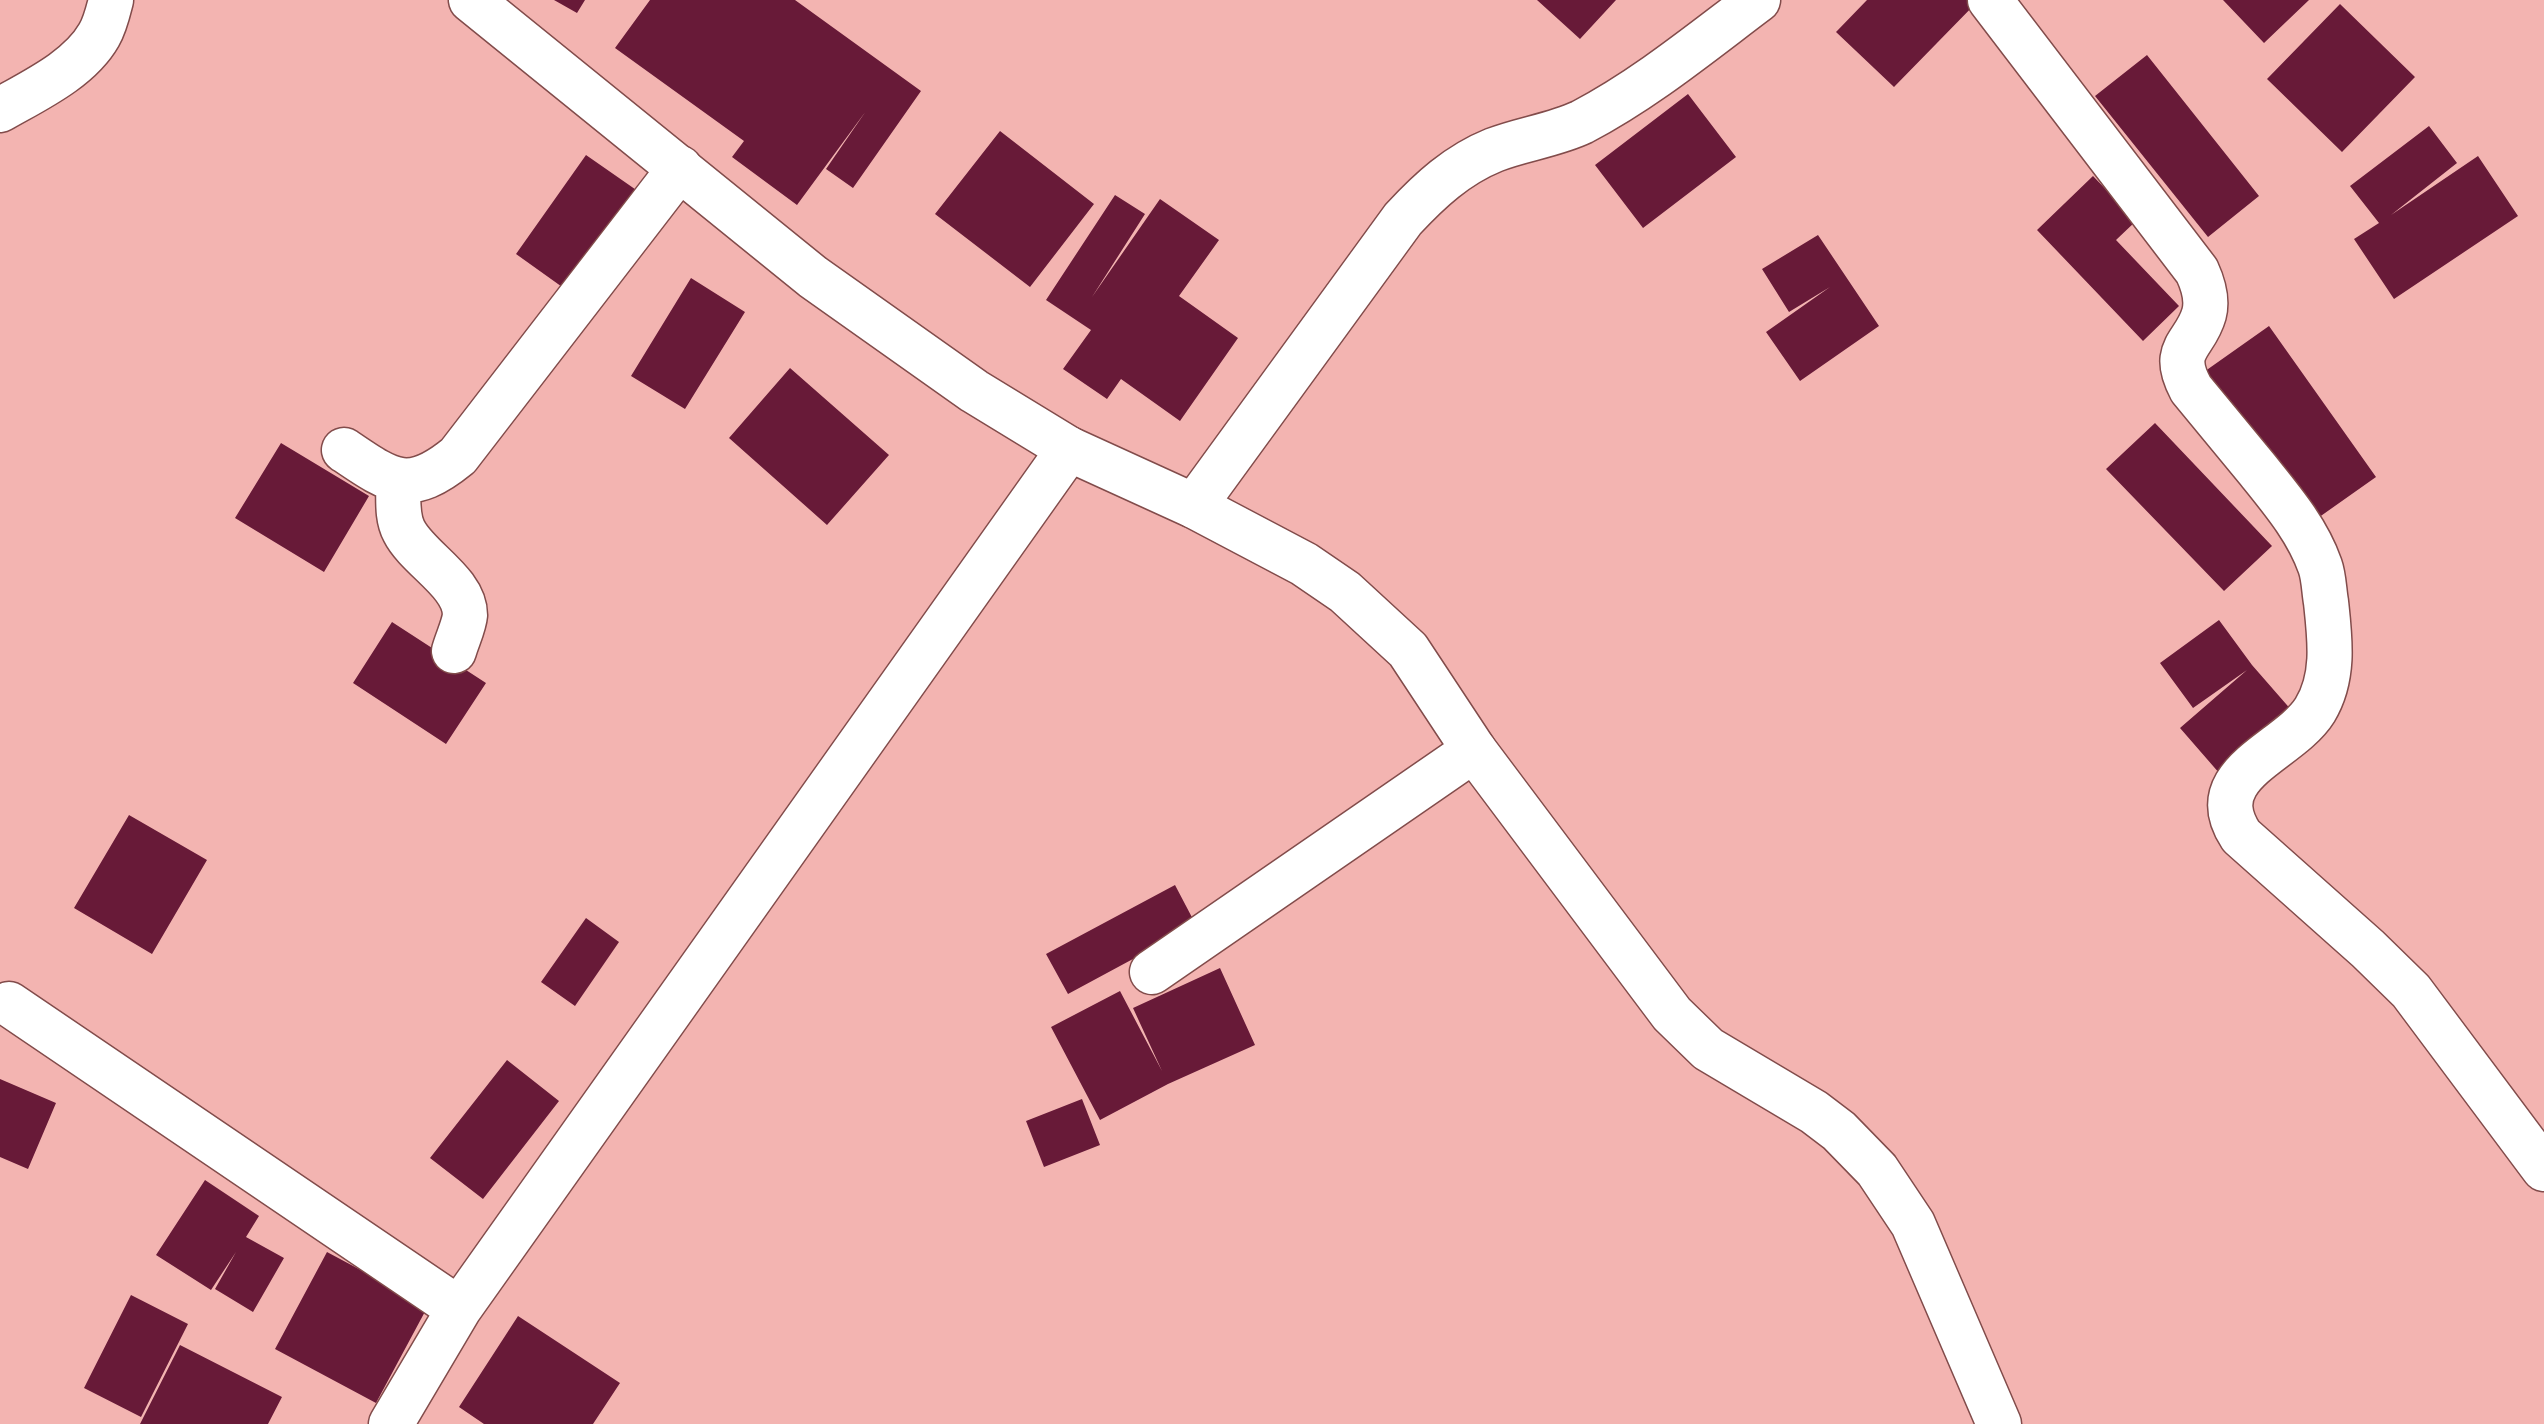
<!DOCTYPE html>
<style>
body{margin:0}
canvas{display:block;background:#f3b4b1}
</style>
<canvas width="2544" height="1424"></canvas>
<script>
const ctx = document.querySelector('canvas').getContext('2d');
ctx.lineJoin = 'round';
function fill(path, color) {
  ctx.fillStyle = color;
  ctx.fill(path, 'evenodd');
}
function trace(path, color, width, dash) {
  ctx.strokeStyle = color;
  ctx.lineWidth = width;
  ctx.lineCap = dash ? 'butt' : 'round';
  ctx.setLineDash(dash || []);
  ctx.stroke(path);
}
fill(new Path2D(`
 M554 0H585L577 13Z
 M650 0H795L921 91 853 188 826 169 866 111 797 205 732 157 744 141 615 48Z
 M1537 0H1616L1580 39Z
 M1867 0H1979L1894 87 1836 32Z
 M2223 0H2309L2264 43Z
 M2340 4 2415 77 2342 152 2267 79Z
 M2147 55 2259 196 2208 237 2095 96Z
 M1688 94 1736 157 1643 228 1595 165Z
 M2429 126 2457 163 2391 215 2478 156 2518 216 2394 299 2354 239 2379 223 2350 186Z
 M1000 131 1094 204 1030 287 935 214Z
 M586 155 642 194 572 294 516 254Z
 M2093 176 2136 221 2116 240 2179 306 2143 341 2037 230Z
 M1115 195 1145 214 1092 297 1160 199 1219 240 1179 296 1238 338 1180 421 1121 379 1107 399 1063 369 1091 330 1046 300Z
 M1818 235 1879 326 1800 381 1766 332 1830 287 1789 312 1762 269Z
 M691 278 745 312 685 409 631 376Z
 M2269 326 2376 477 2308 525 2201 374Z
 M790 368 889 455 827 525 729 438Z
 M2155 423 2272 546 2224 591 2106 469Z
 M281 443 369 496 324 572 235 518Z
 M2219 620 2252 665 2293 712 2220 774 2180 728 2247 670 2193 708 2160 663Z
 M392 622 486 683 446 744 353 683Z
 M129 815 207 860 152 954 74 908Z
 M1175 885 1196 925 1068 994 1046 954Z
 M586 918 619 942 575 1006 541 982Z
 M1220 968 1255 1045 1168 1084 1100 1120 1051 1027 1120 991 1162 1071 1133 1008Z
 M507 1060 559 1101 483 1199 430 1158Z
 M0 1079 56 1103 28 1169 0 1157Z
 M1082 1099 1100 1145 1044 1167 1026 1121Z
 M205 1180 259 1216 246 1237 284 1258 253 1312 215 1289 236 1252 211 1290 156 1255Z
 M327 1252 428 1306 376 1403 275 1349Z
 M131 1295 188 1324 141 1417 84 1388Z
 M518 1316 620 1383 593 1424H484L459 1407Z
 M180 1345 282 1397 268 1424H140Z`), '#681a38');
const minor = new Path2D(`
 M1990 0 2197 271C2203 284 2208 299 2204 314 2195 346 2169 348 2191 389 2213 416 2235 442 2257 469 2281 499 2307 529 2320 566 2324 577 2324 591 2326 602 2330 639 2335 677 2315 710 2288 753 2200 773 2241 836L2368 949 2411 991 2544 1169
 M0 110C33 91 79 70 99 35 105 25 108 12 111 0
 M344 450C391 482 409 496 458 456L680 168
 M398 481C399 497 396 516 404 531 418 559 465 582 465 615 464 626 457 640 454 651
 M1194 506 1403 219C1430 190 1457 165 1494 150 1522 139 1555 135 1582 122 1645 89 1702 42 1758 0
 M1152 972 1474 750
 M9 1004 459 1309
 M391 1424 459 1309 1069 449`);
const tertiary = new Path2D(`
 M471 0 813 277 974 391 1069 449 1194 506 1304 564 1345 592 1408 650 1474 750 1672 1014 1708 1049 1814 1112 1839 1131 1877 1170 1913 1224 1999 1424`);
trace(minor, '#824c4b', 47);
trace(tertiary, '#824c4b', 47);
trace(minor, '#fff', 44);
trace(tertiary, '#fff', 44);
</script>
